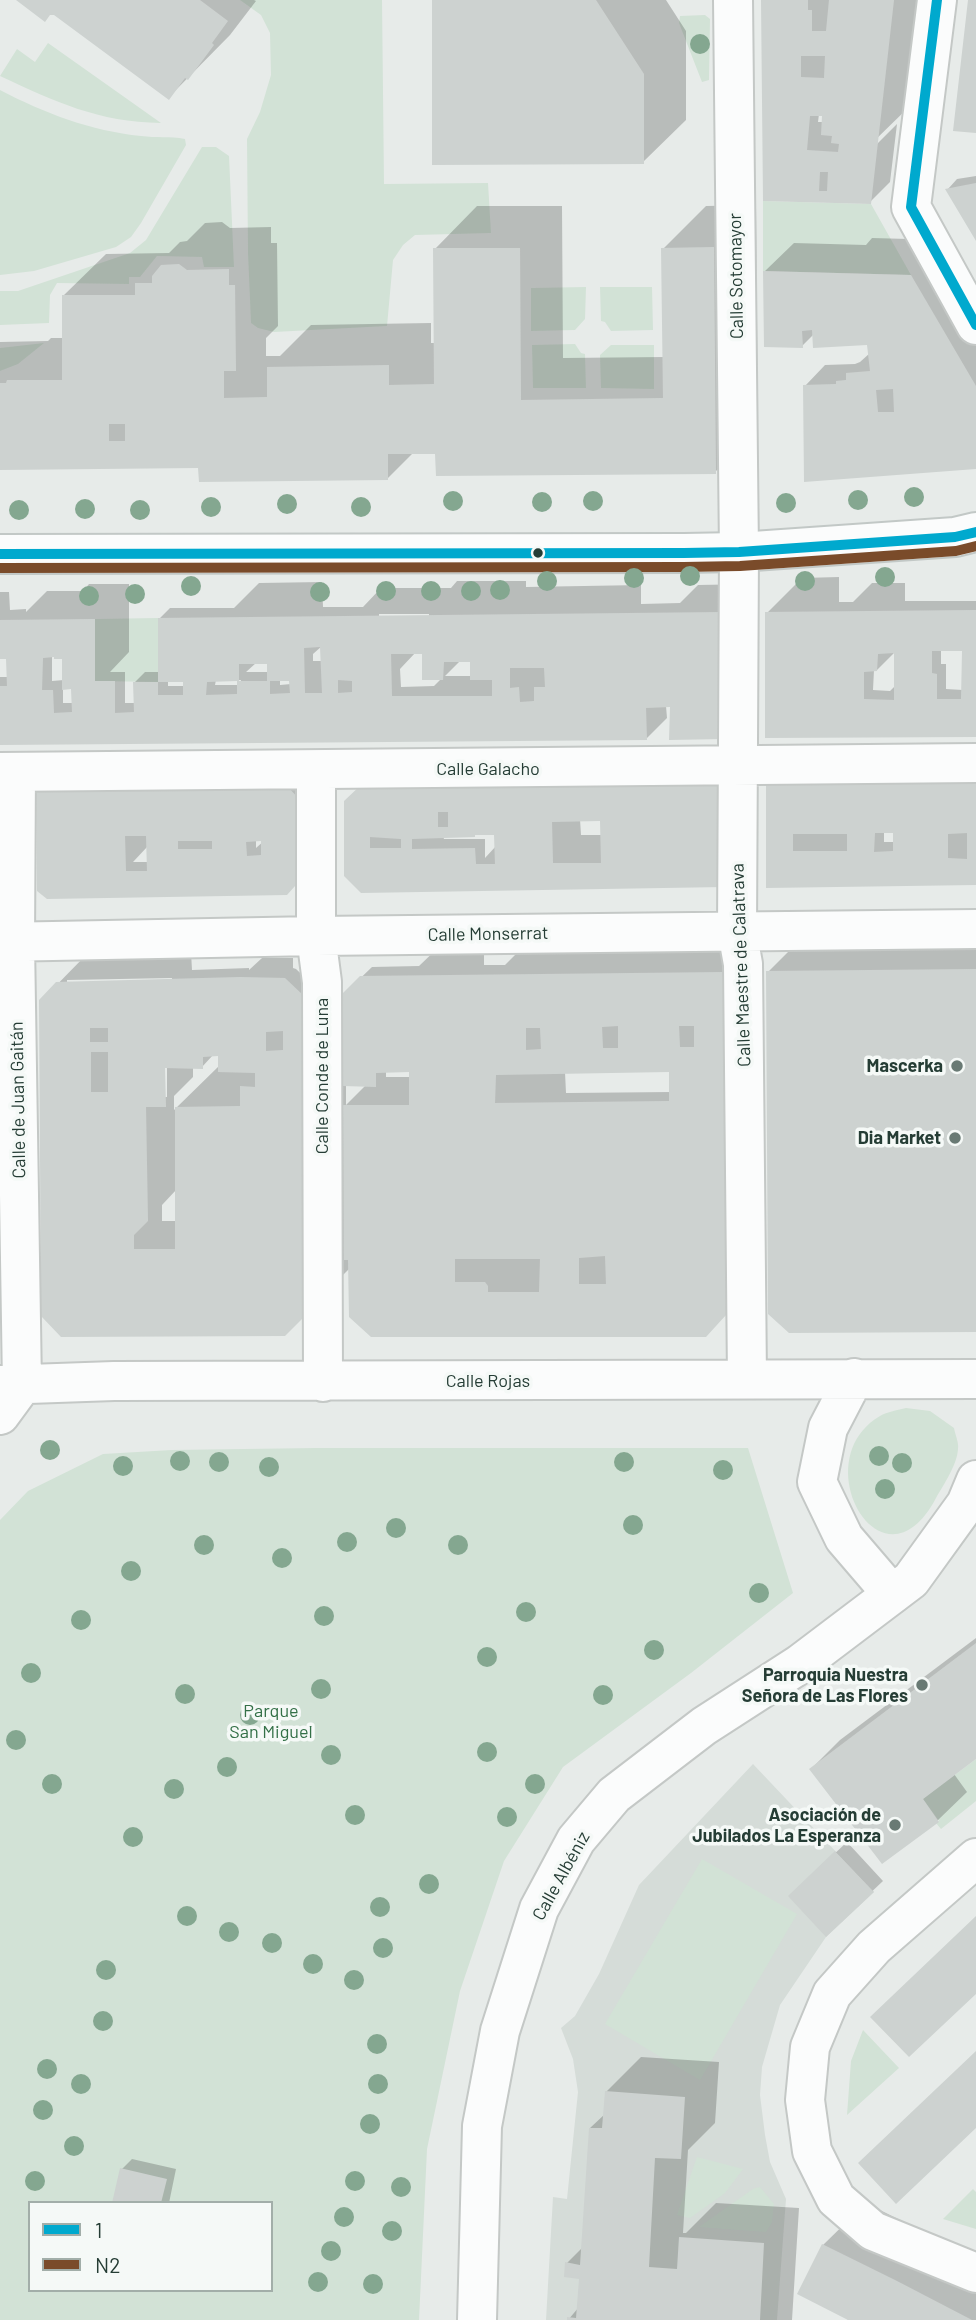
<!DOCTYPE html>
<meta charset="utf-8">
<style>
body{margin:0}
#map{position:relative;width:976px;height:2320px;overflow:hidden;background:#e7ebe9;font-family:Barlow,sans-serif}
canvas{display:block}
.legend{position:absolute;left:28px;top:2201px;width:245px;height:91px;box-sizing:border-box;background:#f5f9f7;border:2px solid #a2aea9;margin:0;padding:9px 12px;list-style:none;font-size:21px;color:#253d35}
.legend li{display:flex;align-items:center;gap:14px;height:35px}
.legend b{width:35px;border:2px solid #a2aea9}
</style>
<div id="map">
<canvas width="976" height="2320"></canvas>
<ul class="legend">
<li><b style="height:9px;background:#00a9ce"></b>1</li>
<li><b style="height:9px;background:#7a4b2a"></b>N2</li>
</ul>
</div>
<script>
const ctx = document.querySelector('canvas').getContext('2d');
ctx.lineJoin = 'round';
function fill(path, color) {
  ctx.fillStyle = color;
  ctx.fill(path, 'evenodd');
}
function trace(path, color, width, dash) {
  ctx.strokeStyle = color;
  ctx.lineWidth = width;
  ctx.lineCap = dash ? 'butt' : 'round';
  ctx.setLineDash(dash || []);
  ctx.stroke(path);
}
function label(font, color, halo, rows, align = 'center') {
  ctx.font = font + ' Barlow,sans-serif';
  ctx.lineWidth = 7;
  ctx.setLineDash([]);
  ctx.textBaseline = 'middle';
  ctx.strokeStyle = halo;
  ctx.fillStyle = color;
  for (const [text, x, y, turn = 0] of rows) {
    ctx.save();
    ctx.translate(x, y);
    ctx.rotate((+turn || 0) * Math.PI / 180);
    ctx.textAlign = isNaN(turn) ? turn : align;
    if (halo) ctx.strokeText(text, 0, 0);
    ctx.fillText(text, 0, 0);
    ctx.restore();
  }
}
fill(new Path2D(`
 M753 1764 874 1892 826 1937 780 2005 762 2067 760 2095 765 2135 770 2162 786 2199 777 2320H546L553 2197 567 2199 578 2092 573 2059 561 2028 575 2016 599 1974 639 1885Z`), '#d5dcd8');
fill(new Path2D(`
 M240 0H382L384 184 488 183 491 233 415 235 403 245 393 260 387 326 274 332 258 328 251 323 248 253 247 139 260 112 271 75 270 33 261 15Z
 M705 15 710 19 709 80 702 82 679 23 680 16Z
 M48 43 161 123C98 122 56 102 0 76L17 49 35 62Z
 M0 90C44 113 91 131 141 136 156 138 170 136 185 139L186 145 141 223 131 237 116 247 34 271 0 275Z
 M202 147H216L229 156 234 267H204L202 257 157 256 140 277H129V284L57 283 50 295 49 323 0 325V291H18L130 253 146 240Z
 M763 201 871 204 911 275 763 271Z
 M586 287 585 319 575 330 531 331V288Z
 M600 287H652L653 330 611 331 605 322 601 321Z
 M44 343 18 364 0 371V348Z
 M575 344 581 353 585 354 586 388H533L532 345Z
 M611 345H654V389L601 388 600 355Z
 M158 618V682L95 681V619Z
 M906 1408 930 1411 954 1428C955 1434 959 1443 958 1449 957 1465 944 1484 936 1498 883 1599 803 1461 880 1416 887 1412 898 1410 906 1408Z
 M316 1448H748L793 1593 691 1673 563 1767 504 1861 460 1991 427 2149 419 2320H0V1520L28 1491 103 1454 172 1450ZM30 2203H271V2290H30Z
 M976 1759V1801L941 1829 936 1823 939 1821 923 1799Z
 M702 1859 797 1914 700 2080 605 2024Z
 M863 2030 899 2068 847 2115 851 2061Z
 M697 2157 743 2169 725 2193 690 2218 677 2215Z
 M760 2187 774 2204 772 2222 766 2232 699 2227 753 2189Z
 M973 2189 976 2192V2229L943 2219Z`), '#d2e2d6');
fill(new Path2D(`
 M19 0H254L256 1 230 35 169 97 55 14Z
 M433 0H666L686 31V120L643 162Z
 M763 0H924L912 104 870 145 873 148 897 124 890 182 870 202H818ZM819 114H822L824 122H818Z
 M976 176V238L948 189 957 179Z
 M756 205 758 430 715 472 437 452 413 453 388 478 200 466 0 468V342L48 341 51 338H64L63 296 106 254 169 253 180 242 187 241 205 223 222 222 230 228 271 227V243H277L278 326 266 338V356H280L311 325 431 323V343H436L435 249 477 206H562L563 358 664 357 663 249 706 206Z
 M872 238 946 240 976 308V467L805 386 825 365 855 364 860 362 870 353 868 341 814 334 802 346 765 271 794 243 866 245Z
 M839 577V602H853L872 583H905V601H976V735L767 737V613L802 578ZM941 649H966L963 690 946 689V664H941ZM896 651V685L890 691 873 690 874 670H877Z
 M457 581H526V587L641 585V604L680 603 698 585 752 584 672 705 666 706 667 718 647 738 0 743V677H8V657H0V592H9L10 610 26 609V612L47 591H83L89 584H129V652L110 672H125V703H135V682L145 672H160V618L170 608H234L259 583 322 582 323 607H363L381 588H451ZM379 614H429V617L379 618ZM322 646V661H313V654ZM416 652H423L442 678 434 686 401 687 400 669ZM52 655 63 657 64 680 52 681ZM460 661H472V676H445ZM256 663H268V672H246ZM280 679H291V684L280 685ZM168 680H185V686H168ZM216 680H241L240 685H215ZM63 688H73V703H63Z
 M398 750H445L446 765H553L561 757 703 755 704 773 733 772 734 810H752V857L723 886 362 891 346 875V802ZM580 819H602V835H581ZM496 834V846L485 858V839H444L443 836Z
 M204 757 312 791 321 807H337V840L322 857 48 897ZM256 840H265L256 848ZM148 846V862H133Z
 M976 759V884L767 850 768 782ZM884 831H895V842H884Z
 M976 928V1330L768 972 811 929Z
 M759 938 741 1300 705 1335 350 1268 284 1334 62 1335 41 1001 87 954 191 952 192 970 249 968V970L262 958H293V968L296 969 313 985 323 1064 345 1063V993L372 967 419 966 444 942 484 941V965H505L530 940ZM172 978V981L67 984V980ZM213 1055H220V1065L174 1110V1096L193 1077V1067H202ZM163 1066H167V1097H164ZM410 1070V1077H386V1071ZM670 1070 671 1092 566 1093 565 1072ZM346 1084 366 1085 346 1105ZM177 1189V1221H162V1205Z
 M976 1638V1757L954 1774 967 1792 938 1820 882 1862 811 1769 840 1740Z
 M847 1842 883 1881 826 1935 800 1886Z
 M641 2057 719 2062 715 2123 688 2150 683 2233H686L716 2203 799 2208 792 2320H568L579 2307 581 2277 567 2263 583 2247 590 2128 605 2114 606 2092Z
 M132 2159 176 2169 169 2203H114L122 2169Z
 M866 2203 976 2258V2320H847L849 2319 823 2245Z`), '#0003');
fill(new Path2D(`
 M16 0H200L228 21 212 43 214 45 188 80 185 78 169 100 54 15H50L45 22Z
 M432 0H596L644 74V164L432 165Z
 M761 0H808V10H812V31H826L829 0H894L871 204 763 201ZM801 56H825L824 78 801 77ZM810 116H822L821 135 832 136 831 143 839 144 838 152 807 150ZM820 172H828L827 191H819Z
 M968 0H976V133L953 131Z
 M976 183V241L945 189Z
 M714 247 716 474 436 476 435 454H388V480L199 482 198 468 0 470V383H6L7 380H62V295H135V283H152V276L161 265 179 264 187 270 229 269V285H235L236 371H224V398L267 397V367L389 365V385L434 384 433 248H520L521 400 663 398 661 248ZM109 424H125V441H109Z
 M763 271 911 275 976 386V469L804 482 803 385 836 384V381L846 380V373L870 371 867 345 813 348 812 330 802 331 803 348 764 347ZM893 389 894 412H878L876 390Z
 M976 610V737L765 738V612ZM932 651H962L961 699H937V674L932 673ZM894 653V700L864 699V672L877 671 878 654Z
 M724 612V739L669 740 670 707 646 708 647 740 0 745V686H7L6 659H0V620L95 619V681H115V713L134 712 133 682H158V618ZM320 647 322 693H305L304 648ZM391 654H422V680H443L444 662H470V680H492V696H392ZM54 657V659H62V690L71 689 72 712 54 713 53 690H42L43 658ZM239 664H267V681H239ZM510 668H544L545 687H534V701L520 702 519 687 510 688ZM338 680 352 681V692L338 693ZM237 681V694L206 695 207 682ZM270 681H289L290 693 270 694ZM158 682H183V695H158Z
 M976 779V885L766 888V781ZM875 833H893V851L874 852ZM967 833V859L948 858V834ZM793 834H847V851H793Z
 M724 782V887L361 893 344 876V801L362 784ZM438 812H448V827H438ZM600 821 601 863H553L552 822ZM475 835H494L495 864H476L475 848 412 849V839L475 837ZM370 837 401 839V848H370Z
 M285 784 302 802 303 877 287 895 47 899 37 891 36 787ZM125 836H146L147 871H126ZM178 841H212V849H178ZM261 841V855L247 856 246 842Z
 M976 969V1332L789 1333 768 1314 766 971Z
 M725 972 726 1315 706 1337H371L349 1317 348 1260H344L343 1105H409V1072L376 1073V1087L343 1086V993L360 976ZM618 1026V1048H603L602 1027ZM679 1026H694V1047H680ZM526 1028H540L541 1049 526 1050ZM669 1072V1101L495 1103 496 1075ZM605 1256 606 1284H579V1258ZM455 1259H540L539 1292H488V1286L485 1282H455Z
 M240 977 285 978 304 996 305 1316 285 1336 61 1337 41 1316 39 1000 56 982ZM90 1028H108V1042H90ZM283 1031V1050L266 1051V1032ZM91 1052H108V1092H91ZM218 1056V1072L255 1073V1087L240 1086V1106L175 1107V1249H134V1235L148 1221 146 1107H166L165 1068 203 1069V1057Z
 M976 1643V1759L923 1799 939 1822 882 1864 809 1769Z
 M835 1851 874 1892 826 1937 788 1896Z
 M976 1916V1994L909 2057 870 2017Z
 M976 2051V2128L896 2204 858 2163Z
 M605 2091 685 2097 681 2159 655 2158 649 2267 677 2269 679 2237 764 2243 760 2320H567V2317L576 2318 579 2279 564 2277 565 2262 580 2265 589 2128H602Z
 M120 2168 167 2179 161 2203H112Z
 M822 2244 897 2281 972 2320H848L797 2294Z`), '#cdd2d0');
const minor = new Path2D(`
 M733 0 739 552 737 931 743 964 747 1379
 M316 770V936L322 982 323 1382
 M0 772 976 763
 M0 942 316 936 976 929
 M854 1378 828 1428 817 1482 844 1538 892 1594
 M0 1385 114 1381 976 1379
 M0 1415 22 1385 15 942 16 772
 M976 1858 874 1947 832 1994 810 2047 805 2100 812 2151 836 2199 873 2231 976 2273`);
const tertiary = new Path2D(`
 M937 0 911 207 976 325
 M477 2320 482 2126 500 2031 539 1909 576 1840 614 1795 704 1726 800 1664 911 1580 966 1504 976 1480`);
const secondary = new Path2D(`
 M0 554 684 553 739 552 955 537 976 532`);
trace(minor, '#c4c8c6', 42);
trace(tertiary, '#c4c8c6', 42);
trace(secondary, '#c2c8c6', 42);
trace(minor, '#fbfcfc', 38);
trace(tertiary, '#fbfcfc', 38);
trace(secondary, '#fbfcfc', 38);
trace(new Path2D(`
 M937 0 911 207 976 325
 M0 554 684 553 739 552 955 537 976 532`), '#00a9ce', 10);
trace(new Path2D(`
 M0 568 684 567 740 566 956 551 976 546`), '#7a4b2a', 10);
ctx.fillStyle = '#84a790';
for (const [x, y] of [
 [700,44],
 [914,497],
 [858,500],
 [453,501],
 [593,501],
 [542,502],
 [786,503],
 [287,504],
 [211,507],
 [361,507],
 [85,509],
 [19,510],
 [140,510],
 [690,576],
 [885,577],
 [634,578],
 [547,581],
 [805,581],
 [191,586],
 [500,590],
 [386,591],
 [431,591],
 [471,591],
 [320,592],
 [135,594],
 [89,596],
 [50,1450],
 [879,1456],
 [180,1461],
 [219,1462],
 [624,1462],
 [902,1463],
 [123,1466],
 [269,1467],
 [723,1470],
 [885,1489],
 [633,1525],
 [396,1528],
 [347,1542],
 [204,1545],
 [458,1545],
 [282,1558],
 [131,1571],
 [759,1593],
 [526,1612],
 [324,1616],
 [81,1620],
 [654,1650],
 [487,1657],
 [31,1673],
 [321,1689],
 [185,1694],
 [603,1695],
 [250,1715],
 [16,1740],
 [487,1752],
 [331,1755],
 [227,1767],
 [52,1784],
 [535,1784],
 [174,1789],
 [355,1815],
 [507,1817],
 [133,1837],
 [429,1884],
 [380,1907],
 [187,1916],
 [229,1932],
 [272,1943],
 [383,1948],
 [313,1964],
 [106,1970],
 [354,1980],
 [103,2021],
 [377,2044],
 [47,2069],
 [81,2084],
 [378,2084],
 [43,2110],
 [370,2124],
 [74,2146],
 [35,2181],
 [355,2181],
 [401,2187],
 [344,2217],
 [392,2231],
 [331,2251],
 [318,2282],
 [373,2284]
]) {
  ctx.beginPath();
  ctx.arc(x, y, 10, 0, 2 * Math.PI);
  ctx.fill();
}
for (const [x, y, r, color] of [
 [538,553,6,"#253d35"],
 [957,1066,7,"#697a74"],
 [955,1138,7,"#697a74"],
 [922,1685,7,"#697a74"],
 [895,1825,7,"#697a74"]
]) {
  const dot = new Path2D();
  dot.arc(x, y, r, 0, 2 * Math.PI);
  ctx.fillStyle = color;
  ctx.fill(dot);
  trace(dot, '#f5f9f7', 2.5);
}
label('18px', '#253d35', '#f5f9f7', [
 ["Calle Sotomayor",736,276,-91],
 ["Calle Galacho",488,769],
 ["Calle Monserrat",488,934,-1],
 ["Calle Maestre de Calatrava",741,965,-92],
 ["Calle Conde de Luna",322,1076,-90],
 ["Calle de Juan Gaitán",18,1100,-91],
 ["Calle Rojas",488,1381],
 ["Calle Albéniz",561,1876,-61]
]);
label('bold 18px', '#253d35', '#f5f9f7', [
 ["Mascerka",943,1066],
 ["Dia Market",941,1138],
 ["Parroquia Nuestra",908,1675],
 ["Señora de Las Flores",908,1696],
 ["Asociación de",881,1815],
 ["Jubilados La Esperanza",881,1836]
], 'right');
label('18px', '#337047', '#f5f9f7', [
 ["Parque",271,1711],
 ["San Miguel",271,1732]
]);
</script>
